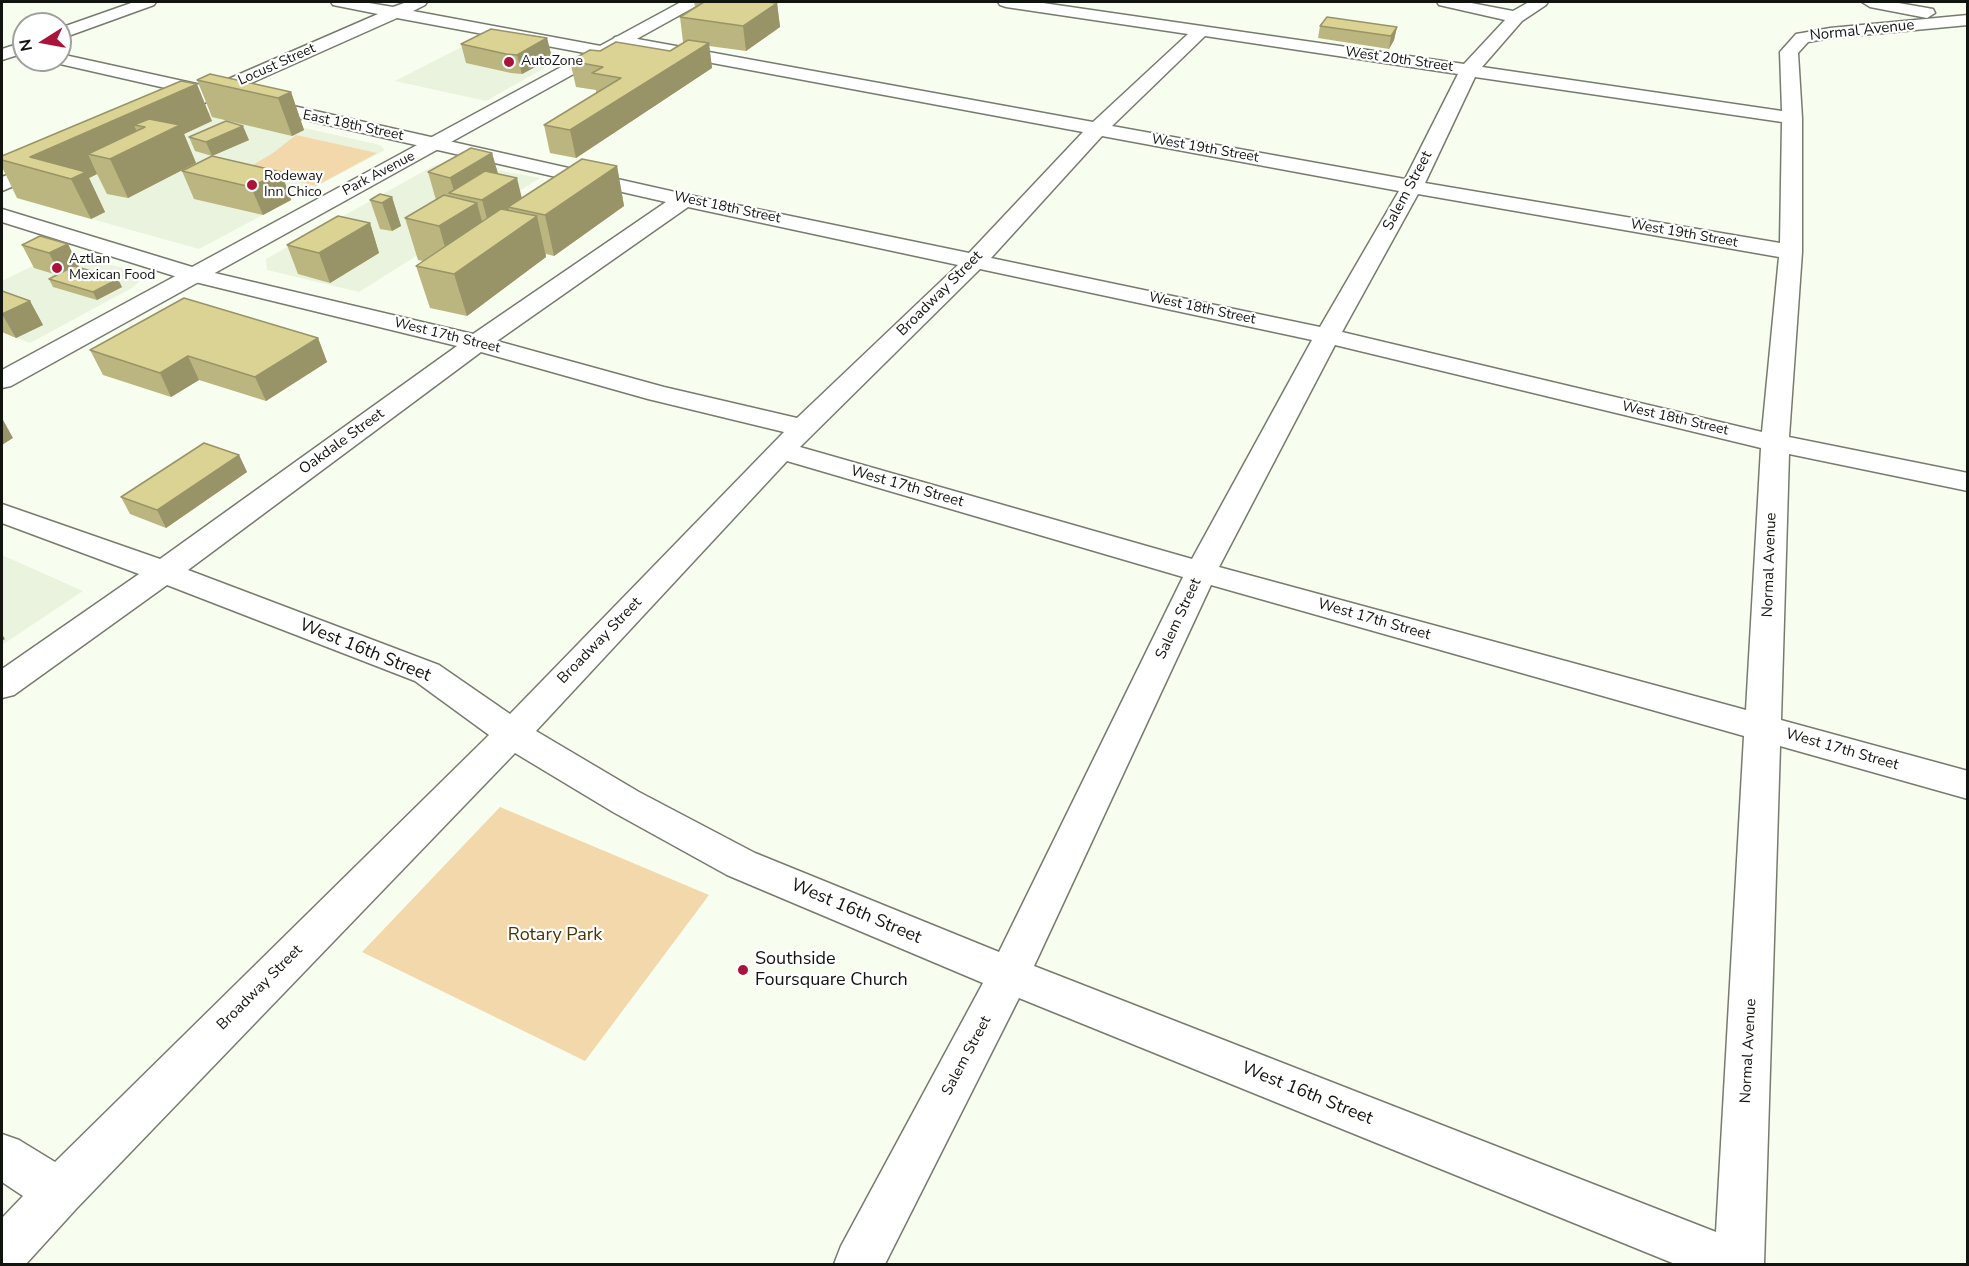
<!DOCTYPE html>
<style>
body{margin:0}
#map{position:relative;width:1969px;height:1266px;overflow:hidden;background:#f8feef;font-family:"Nunito Sans",sans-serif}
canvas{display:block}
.frame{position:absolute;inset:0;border:3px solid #12140f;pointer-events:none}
.north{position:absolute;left:12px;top:12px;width:60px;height:60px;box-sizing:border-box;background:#fff;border:2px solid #a0a19f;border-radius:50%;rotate:259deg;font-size:16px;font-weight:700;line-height:24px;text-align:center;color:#12140f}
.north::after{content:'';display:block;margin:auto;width:21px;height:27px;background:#aa133a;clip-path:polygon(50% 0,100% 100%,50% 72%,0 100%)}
</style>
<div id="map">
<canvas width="1969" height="1266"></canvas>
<div class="frame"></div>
<div class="north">N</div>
</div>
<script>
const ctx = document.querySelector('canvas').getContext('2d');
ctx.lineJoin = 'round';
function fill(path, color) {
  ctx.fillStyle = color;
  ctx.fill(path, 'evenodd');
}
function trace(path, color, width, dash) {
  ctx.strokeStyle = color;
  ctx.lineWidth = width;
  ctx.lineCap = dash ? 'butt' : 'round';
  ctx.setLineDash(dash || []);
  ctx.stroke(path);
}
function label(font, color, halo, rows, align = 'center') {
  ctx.font = font + ' "Nunito Sans",sans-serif';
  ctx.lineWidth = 4.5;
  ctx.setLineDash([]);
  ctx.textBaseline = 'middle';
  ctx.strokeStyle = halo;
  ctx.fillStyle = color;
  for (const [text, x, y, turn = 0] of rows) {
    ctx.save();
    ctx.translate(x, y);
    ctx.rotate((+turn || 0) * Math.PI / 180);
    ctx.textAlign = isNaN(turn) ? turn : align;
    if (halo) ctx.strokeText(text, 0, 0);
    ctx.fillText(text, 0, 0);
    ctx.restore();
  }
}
fill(new Path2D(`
 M479 38 553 52 557 61 486 101 395 81Z
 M216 108 380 145 385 150 199 249 16 198Z
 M454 162 540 178 359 292 267 270 266 259 433 166Z
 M63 251 133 271 139 276V282L132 288 30 343 2 332V281Z
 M2 555 83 591 2 645Z`), '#eaf3dd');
fill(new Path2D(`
 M296 135 377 153 316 186 246 169 273 153Z
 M500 807 709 895 585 1061 362 952Z`), '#f2d8ab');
const minor = new Path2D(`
 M134 2H156L154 5 60 39V28Z
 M331 2H363L393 7 407 2H427L425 5 413 11 601 46 607 47 610 51 607 55 601 56 397 18 231 92 684 194 969 253 1083 132 621 46 615 45 612 41 615 37 621 36 1093 122 1188 34 1006 7 1000 5 998 2H1036L1464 64 1505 20 1439 5 1437 2H1466L1513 11 1529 2H1548L1546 5 1522 21 1482 67 1782 111 1780 52 1796 34 1802 33 1830 28 1968 15V25L1830 38 1808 42 1798 53 1802 118V252L1789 437 1968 473V491L1789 454 1781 720 1968 771V799L1780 746 1764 1264H1675L1019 998 885 1264H834L841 1246 983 983 727 875 613 812 515 753 76 1209 26 1264H2V1218L23 1196 2 1182V1134L19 1140 55 1162 489 735 415 681 167 585 14 695 2 698V669L139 574 2 523V504L160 559 457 346 187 280 2 222V209L202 270 473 334 666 202 214 99 204 103 197 101 196 95 60 64 52 60H60V54L210 87 378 14 333 5ZM1205 36 1458 74 1405 179 1112 126ZM1475 77 1782 122 1780 243 1425 183ZM1102 136 1399 191 1320 327 991 258ZM1418 194 1779 257 1762 432 1342 332ZM688 207 958 265 797 418 664 387 497 341ZM980 269 1312 340 1192 559 800 447ZM1335 345 1761 448 1746 710 1219 567ZM481 352 648 399 784 432 510 714 439 665 188 570ZM787 461 1183 577 999 952 755 853 639 792 536 731ZM1211 585 1744 736 1716 1232 1034 966Z
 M1862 2H1893L1933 9 1935 13 1927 18 1870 7Z
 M24 42V53L2 60V49Z
 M49 158 56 160 59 164 56 168 2 191V177Z`);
const secondary = new Path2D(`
 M681 2H700L698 5 11 386 2 388V370Z`);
trace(minor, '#767b6e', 3);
trace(secondary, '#767b6e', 3);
fill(minor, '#fff');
fill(secondary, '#fff');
fill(new Path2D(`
 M694 2H766L777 3 780 27 746 51 709 46 712 68 576 158 550 153 544 125 596 93V90L576 87 570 61 600 51H670L685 42H683L680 17 695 7Z
 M1320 26 1397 27 1394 40 1389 49 1318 38Z
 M547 38 552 58 522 74 511 73 466 63 461 44Z
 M197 80 291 92 304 130 292 136 212 117Z
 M181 81 212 121 184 134 196 163 128 198 107 194 97 174 89 178 105 212 91 219 17 198 2 167V156Z
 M189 137 249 140 212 156 281 172 291 200 263 215 194 199 182 171 212 156 195 151Z
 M492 153 498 174 522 198 617 166 624 206 554 256 546 254V257L467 316 430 308 416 266 423 261 418 260 405 218 436 200 428 172Z
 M392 197 401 226 392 231 380 229 370 200Z
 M370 223 379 253 330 283 298 274 287 245Z
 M68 244 79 267 78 268 122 287 97 300 53 287 49 279 57 275 34 268 22 245Z
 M2 291 30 301 43 325 16 338 2 332Z
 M318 338 327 362 266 401 199 380 171 397 103 375 90 350Z
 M239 455 247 472 166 528 130 514 121 497Z`), '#bbb57f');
fill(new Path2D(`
 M777 3 780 27 746 51 743 26Z
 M1397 27 1394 40 1389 49 1391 36Z
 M547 38 552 58 522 74 517 55Z
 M709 43 712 68 576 158 570 130Z
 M197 84 212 121 184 134 196 163 128 198 110 159 88 154 97 174 89 178 105 212 91 219 71 179 30 157ZM134 125 145 127 142 143Z
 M291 92 304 130 292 136 278 98Z
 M243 126 249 140 212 156 206 142Z
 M492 153 500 181 455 194 450 178Z
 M617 166 624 206 554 256 545 215Z
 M281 172 291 200 263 215 251 187Z
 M517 178 525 211 508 207 513 227 493 241 482 200Z
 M392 197 401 226 392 231 382 203Z
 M477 203 488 243 451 268 439 226Z
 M537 216 546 257 467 316 454 274Z
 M370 223 379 253 330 283 319 253Z
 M68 244 79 267 61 276 49 253Z
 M118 279 122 287 97 300 93 292Z
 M30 301 43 325 16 338 2 314Z
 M318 338 327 362 266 401 255 377Z
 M188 356 199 380 171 397 160 373Z
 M2 418 13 438 2 445Z
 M239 455 247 472 166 528 157 510Z
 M2 634 5 639 2 641Z`), '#999468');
const building = new Path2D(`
 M704 2H766L777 3 743 26 680 17Z
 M1327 17 1397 27 1391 36 1320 26Z
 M491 29 547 38 517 55 506 54 461 44Z
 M688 40 709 43 570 130 544 125 621 78 592 73 603 67 570 61 590 50 600 51 616 42 670 51Z
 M210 74 291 92 278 98 197 80Z
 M181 81 197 84 30 157 86 172 71 179 2 160V156Z
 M149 119 180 125 110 159 88 154 145 127 134 125Z
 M226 121 243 126 206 142 189 137Z
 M471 148 492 153 450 178 428 172Z
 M212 156 281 172 251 187 182 171Z
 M582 159 617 166 545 215 508 207Z
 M485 171 517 178 482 200 449 193Z
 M380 194 392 197 382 203 370 200Z
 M444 195 477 203 439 226 405 218Z
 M501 209 537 216 454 274 416 266Z
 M338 216 370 223 319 253 287 245Z
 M40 236 68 244 49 253 22 245Z
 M74 266 118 279 93 292 49 279Z
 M2 291 30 301 2 314Z
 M184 298 318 338 255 377 188 356 160 373 90 350Z
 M204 443 239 455 157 510 121 497Z`);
fill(building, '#dad394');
trace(building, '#999468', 1.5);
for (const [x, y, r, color] of [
 [509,62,6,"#aa133a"],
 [252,185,6,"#aa133a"],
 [57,268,6,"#aa133a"],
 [743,970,6,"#aa133a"]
]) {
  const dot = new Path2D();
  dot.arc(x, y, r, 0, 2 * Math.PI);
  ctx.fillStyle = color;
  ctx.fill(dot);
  trace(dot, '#fff', 2);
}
label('14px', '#12140f', '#fff', [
 ["West 20th Street",1399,60,8],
 ["Locust Street",277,65,-24],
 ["East 18th Street",353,126,12],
 ["West 19th Street",1205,149,10],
 ["Park Avenue",379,174,-28],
 ["West 18th Street",727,208,12],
 ["West 19th Street",1684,234,10],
 ["West 18th Street",1202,309,12],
 ["West 17th Street",447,336,14],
 ["West 18th Street",1675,419,13]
]);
label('14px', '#12140f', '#fff', [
 ["AutoZone",521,62],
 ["Rodeway",264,177],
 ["Inn Chico",264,193],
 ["Aztlan",69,260],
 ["Mexican Food",69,276]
], 'left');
label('15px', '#12140f', '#fff', [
 ["Normal Avenue",1862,31,-6],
 ["Salem Street",1408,191,-62],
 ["Broadway Street",940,294,-45],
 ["Oakdale Street",342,442,-36],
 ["West 17th Street",907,487,16],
 ["Normal Avenue",1770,565,-88],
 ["Salem Street",1179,619,-65],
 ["West 17th Street",1374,620,16],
 ["Broadway Street",600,641,-46],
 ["West 17th Street",1842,750,16],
 ["Broadway Street",260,988,-45],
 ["Normal Avenue",1749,1051,-87],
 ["Salem Street",967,1056,-62]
]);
label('18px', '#12140f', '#fff', [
 ["West 16th Street",365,651,22],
 ["West 16th Street",856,912,23],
 ["West 16th Street",1307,1094,22]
]);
label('18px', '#493303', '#fff', [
 ["Rotary Park",555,936]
]);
label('18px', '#12140f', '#fff', [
 ["Southside",755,960],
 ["Foursquare Church",755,981]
], 'left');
</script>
